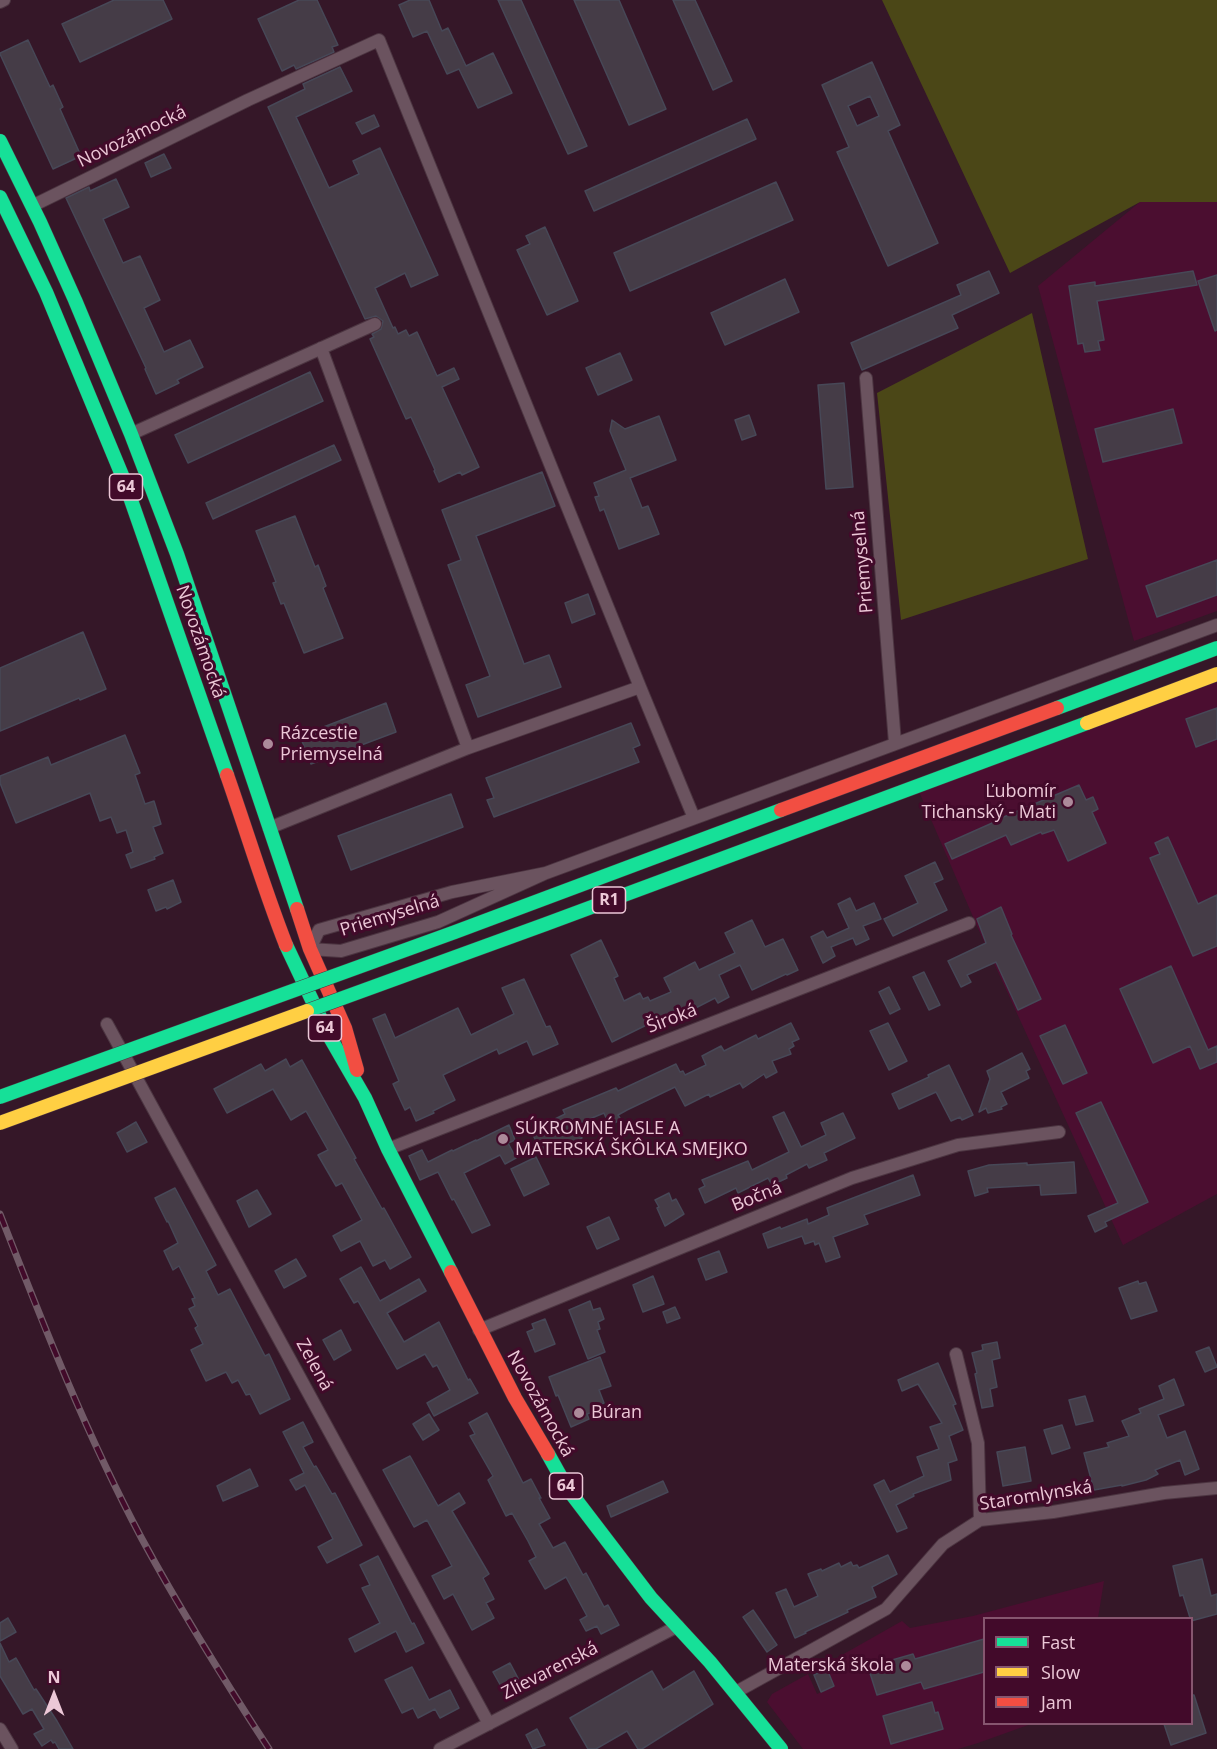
<!DOCTYPE html>
<meta charset="utf-8">
<style>
body{margin:0}
#map{position:relative;width:1217px;height:1749px;overflow:hidden;background:#351728;font-family:"Open Sans",sans-serif}
canvas{display:block}
.legend{position:absolute;left:983px;top:1617px;width:210px;height:108px;box-sizing:border-box;background:#420a2a;border:2px solid #86566f;margin:0;padding:8px 10px;list-style:none;font-size:18px;color:#ecc8d7}
.legend li{display:flex;align-items:center;gap:12px;height:30px}
.legend b{width:30px;border:2px solid #86566f}
.north{position:absolute;left:24px;top:1665px;width:60px;height:60px;-webkit-text-stroke:4px #420a2a;paint-order:stroke;rotate:0deg;font-size:16px;font-weight:700;line-height:24px;text-align:center;color:#ecc8d7}
.north::after{content:'';display:block;margin:auto;width:21px;height:27px;background:#ecc8d7;clip-path:polygon(50% 0,100% 100%,50% 72%,0 100%)}
</style>
<div id="map">
<canvas width="1217" height="1749"></canvas>
<ul class="legend">
<li><b style="height:8px;background:#16e098"></b>Fast</li>
<li><b style="height:8px;background:#ffcf43"></b>Slow</li>
<li><b style="height:8px;background:#f24e42"></b>Jam</li>
</ul>
<div class="north">N</div>
</div>
<script>
const ctx = document.querySelector('canvas').getContext('2d');
ctx.lineJoin = 'round';
function fill(path, color) {
  ctx.fillStyle = color;
  ctx.fill(path, 'evenodd');
}
function trace(path, color, width, dash) {
  ctx.strokeStyle = color;
  ctx.lineWidth = width;
  ctx.lineCap = dash ? 'butt' : 'round';
  ctx.setLineDash(dash || []);
  ctx.stroke(path);
}
function label(font, color, halo, rows, align = 'center') {
  ctx.font = font + ' "Open Sans",sans-serif';
  ctx.lineWidth = 6;
  ctx.setLineDash([]);
  ctx.textBaseline = 'middle';
  ctx.strokeStyle = halo;
  ctx.fillStyle = color;
  for (const [text, x, y, turn = 0] of rows) {
    ctx.save();
    ctx.translate(x, y);
    ctx.rotate((+turn || 0) * Math.PI / 180);
    ctx.textAlign = isNaN(turn) ? turn : align;
    if (halo) ctx.strokeText(text, 0, 0);
    ctx.fillText(text, 0, 0);
    ctx.restore();
  }
}
fill(new Path2D(`
 M1140 202H1217V611L1134 641 1038 286Z
 M1217 674V1194L1123 1245 977 926 917 787Z
 M1104 1581 1098 1618H984V1724H1031L978 1743 958 1749H803L767 1702 772 1694 808 1674 817 1694 834 1686 826 1664 902 1621 910 1628 973 1616Z`), '#4b0e30');
fill(new Path2D(`
 M882 0H1217V202H1140L1010 273Z
 M1032 313 1088 559 901 620 877 393Z`), '#4b4717');
const building = new Path2D(`
 M114 0H163L172 19 80 62 62 24Z
 M299 0H317L338 45 332 47 334 52 296 69 294 65 282 71 258 19Z
 M410 0H429L442 31 448 28 466 66 493 53 512 93 478 108 459 69 447 74 427 31 413 37 399 5Z
 M498 0H521L587 146 568 154Z
 M574 0H619L666 109 629 125Z
 M673 0H695L732 81 713 90Z
 M28 40 50 87 53 85 63 107 60 109 81 156 53 169 0 54V53Z
 M872 62 900 125 888 131 938 243 888 266 837 152 849 147 822 85ZM870 96 879 116 857 126 848 106Z
 M340 67 352 91 296 117 329 188 359 174 353 161 380 148 438 275 411 287 405 273 375 288 393 328 395 327 398 334 406 330 409 336 417 332 437 376 454 368 459 379 442 387 479 467 462 475 460 472 439 482 434 471 435 470 411 417 406 419 370 339 374 337 372 334 381 329 383 321 376 316 365 319 268 107 305 89 303 84Z
 M374 115 379 126 362 134 356 123Z
 M747 119 756 139 594 211 585 191Z
 M164 154 171 168 151 177 145 163Z
 M116 179 129 207 103 219 123 263 140 256 160 300 144 308 164 352 190 340 203 367 177 380 179 383 156 394 145 369 146 368 66 198 89 187 90 191Z
 M776 182 793 220 630 291 614 253Z
 M545 227 578 301 547 315 517 250 530 244 526 236Z
 M989 271 999 293 952 315 958 328 862 370 851 343 961 295 957 285Z
 M1193 271 1197 285 1097 301 1104 340 1098 341 1100 350 1085 352 1083 343 1078 344 1069 286 1095 282V286Z
 M1217 275V330L1215 331 1198 281Z
 M785 279 799 312 725 345 711 313Z
 M620 353 632 380 598 395 586 368Z
 M310 372 323 401 188 463 175 435Z
 M844 383 853 487 826 489 818 385Z
 M1173 409 1182 443 1103 462 1095 429Z
 M749 415 756 435 742 440 735 420Z
 M659 416 676 460 630 478 642 508 648 506 659 534 619 549 604 509 600 511 595 497 599 496 594 483 626 470 610 431 612 420 625 429Z
 M334 445 341 460 213 519 206 503Z
 M542 472 555 506 476 536 524 664 549 655 561 687 478 717 466 685 490 676 448 565 461 560 442 510Z
 M295 516 315 567 318 565 326 586 323 588 343 638 304 653 284 603 281 604 273 583 276 582 256 531Z
 M1217 560V595L1157 617 1146 586Z
 M588 594 595 614 572 623 565 603Z
 M83 632 106 689 80 700 79 698 0 731V668Z
 M386 703 396 732 311 764 300 736Z
 M1217 708V739L1196 747 1186 719Z
 M631 723 640 745 633 748 639 762 494 817 487 800 494 798 486 778Z
 M125 735 140 773 135 775 145 804 154 801 161 824 153 827 163 853 154 857 155 859 131 868 126 855 133 852 126 830 117 833 111 817 100 821 90 793 16 823 0 783V776L48 757 51 765Z
 M1079 785 1086 800 1093 797 1098 809 1092 812 1106 843 1068 861 1054 830 1042 834 1041 832 1011 845 1006 835 952 859 945 844 999 820V819Z
 M451 794 463 827 351 870 338 836Z
 M1168 837 1198 904 1217 895V946L1193 956 1150 858 1160 854 1155 843Z
 M935 862 943 879 934 883 947 910 893 936 884 919 918 903 905 876Z
 M173 880 181 902 167 909 166 907 156 911 148 890Z
 M850 898 856 911 874 903 881 919 863 926 869 939 856 945 853 938 831 947 835 956 823 963 811 937 823 931 827 938 849 928 838 904Z
 M1001 907 1012 934 1011 935 1041 999 1018 1010 996 962 967 975 971 982 961 987 948 961 986 943 977 919Z
 M752 920 765 947 783 939 798 970 787 975 786 974 752 990 740 965 719 975 729 997 718 1003 715 998 682 1015 679 1009 612 1042 571 955 601 940 618 976 614 978 624 1001 640 993 643 999 648 997 650 1001 671 992 664 978 695 962 699 970 735 953 725 933Z
 M1171 966 1208 1050 1217 1046V1062L1200 1069 1190 1046 1153 1063 1120 989Z
 M924 972 940 1005 929 1010 913 977Z
 M524 979 546 1027 550 1026 558 1044 533 1055 527 1041 499 1054 497 1049 443 1075 455 1100 433 1111 434 1113 416 1121 410 1107 405 1110 393 1084 399 1081 373 1019 385 1014 395 1038 458 1008 471 1035 514 1014 502 988Z
 M889 987 900 1009 890 1014 879 992Z
 M791 1023 799 1039 792 1042 794 1046 789 1049 791 1054 772 1061 777 1072 766 1078 764 1074 743 1088 740 1083 710 1097 709 1094 685 1106 675 1087 627 1110 618 1115 621 1120 609 1125 604 1113 580 1123 583 1129 579 1131 582 1138 568 1145 567 1143 543 1155 531 1131 565 1114 563 1110 616 1088 618 1091 676 1064 680 1072 683 1071 685 1075 706 1065 702 1056 721 1046 724 1051 756 1035 758 1039Z
 M888 1023 907 1061 889 1070 870 1031Z
 M1065 1025 1087 1073 1063 1084 1040 1036Z
 M1022 1053 1030 1069 1026 1071 1029 1078 1001 1092 1007 1104 1001 1107 1002 1109 988 1113 986 1108 979 1112 990 1079 987 1071Z
 M286 1059 290 1067 302 1060 356 1158 354 1159 382 1209 384 1208 411 1257 390 1269 385 1260 373 1266 360 1241 341 1251 333 1236 362 1220 342 1183 336 1186 318 1155 328 1150 306 1111 291 1120 273 1089 227 1113 214 1089 261 1064 265 1071Z
 M949 1065 973 1115 962 1120 960 1117 951 1121 936 1092 899 1109 892 1094 929 1077 928 1075Z
 M1101 1102 1148 1202 1105 1222 1107 1226 1095 1232 1088 1216 1118 1203 1076 1113Z
 M784 1112 801 1147 826 1135 821 1123 843 1113 855 1138 824 1153 827 1160 809 1168 807 1164 786 1175 787 1178 772 1185 768 1178 738 1193 736 1188 705 1203 699 1189 705 1186 702 1180 748 1161 752 1170 789 1152 773 1117Z
 M136 1122 147 1142 127 1152 117 1133Z
 M509 1125 515 1140 508 1143 516 1158 505 1164 500 1155 464 1173 490 1225 472 1233 454 1199 452 1200 438 1172 420 1180 409 1156 422 1150 428 1162 452 1150 453 1151 476 1140V1141Z
 M536 1157 549 1184 524 1196 511 1169Z
 M1074 1162 1076 1193 1041 1195 1040 1185 987 1188 988 1192 975 1196 968 1171 989 1165 1027 1163V1165Z
 M913 1175 920 1195 864 1215 868 1224 833 1237 840 1257 826 1262 819 1243 815 1245 814 1241 805 1244 802 1236 768 1248 763 1234 780 1227 781 1229 807 1219 808 1224 829 1215 827 1208Z
 M175 1188 216 1265 206 1271 218 1295 230 1289 265 1356 269 1354 290 1399 260 1414 250 1394 246 1395 238 1380 232 1383 226 1372 206 1381 191 1350 203 1344 195 1328 198 1326 189 1309 195 1306 192 1299 195 1298 179 1266 173 1270 164 1251 178 1243 168 1221 167 1222 155 1198Z
 M257 1190 271 1214 249 1227 237 1201Z
 M669 1193 672 1201 676 1199 684 1214 665 1226 657 1208 659 1207 655 1200Z
 M609 1217 619 1239 597 1249 587 1227Z
 M719 1251 727 1272 706 1280 698 1259Z
 M296 1259 306 1276 284 1288 275 1271Z
 M361 1267 380 1301 419 1279 426 1291 387 1313 404 1342 439 1322 468 1380 470 1379 478 1393 434 1416 427 1403 450 1390 437 1365 433 1367 425 1354 397 1369 358 1301 354 1303 340 1279Z
 M653 1276 664 1304 643 1312 633 1285Z
 M1138 1281 1139 1284 1146 1282 1157 1311 1131 1319 1119 1288Z
 M590 1301 593 1310 600 1308 604 1319 598 1322 600 1329 597 1330 605 1352 588 1359 569 1310Z
 M675 1307 680 1318 667 1323 663 1312Z
 M545 1319 555 1344 535 1352 527 1332 534 1329 532 1324Z
 M341 1330 351 1350 334 1360 323 1340Z
 M997 1342 1000 1358 992 1360 997 1387 990 1389 993 1406 982 1408 975 1374 977 1373 972 1353 983 1350 982 1345Z
 M1209 1347 1217 1367 1205 1372 1196 1352Z
 M600 1357 611 1386 599 1390 604 1403 595 1407 596 1411 587 1414 589 1419 571 1427 558 1395 556 1396 549 1377Z
 M938 1363 956 1404 953 1405 963 1430 949 1436 957 1460 948 1463 951 1480 913 1494 914 1496 896 1505 907 1528 897 1532 874 1485 884 1480 890 1492 924 1476 917 1457 939 1449 930 1427 942 1423 918 1384 902 1391 898 1380Z
 M1174 1379 1184 1405 1158 1415 1167 1438 1185 1431 1199 1469 1185 1475 1180 1460 1155 1470 1158 1474 1146 1480 1122 1486V1485L1094 1490 1084 1453 1109 1447 1107 1443 1129 1436 1122 1421 1141 1413 1139 1409 1164 1399 1159 1386Z
 M1085 1396 1093 1421 1076 1425 1069 1400Z
 M487 1413 523 1483 531 1479 541 1498H539L550 1518 539 1524 553 1548 565 1542 583 1575 586 1573 604 1607 608 1605 619 1625 601 1634 597 1626 586 1631 580 1620 587 1616 566 1577 545 1589 529 1561 536 1557 528 1541 512 1513 506 1516 488 1480 493 1476 470 1436 475 1434 469 1423Z
 M429 1414 439 1430 423 1440 413 1424Z
 M303 1422 313 1442 303 1447 314 1467 316 1466 332 1494 335 1493 362 1545 327 1563 318 1547 333 1539 305 1485 296 1490 290 1480 304 1473 283 1432Z
 M1062 1425 1070 1448 1052 1454 1044 1430Z
 M1025 1447 1031 1481 1003 1486 997 1452Z
 M410 1456 438 1506 459 1493 465 1503 452 1511 489 1574 483 1578 494 1599 486 1603 494 1618 472 1630 453 1594 444 1599 432 1576 452 1566 427 1520 414 1527 383 1470Z
 M250 1469 258 1486 223 1501 217 1486Z
 M663 1481 668 1492 611 1517 607 1506Z
 M888 1555 897 1574 872 1587 876 1597 847 1610 848 1612 805 1632 806 1633 795 1638 776 1593 786 1589 794 1607 818 1596 808 1574 821 1569 822 1571 839 1563 841 1567 851 1562 853 1566 857 1565 859 1568Z
 M378 1556 412 1624 414 1623 424 1643 406 1652 396 1631 355 1652 349 1639 380 1623 362 1588 370 1585 360 1565Z
 M1202 1559 1211 1596 1217 1594V1614L1191 1621 1183 1595 1180 1596 1173 1566Z
 M753 1610 777 1645 767 1652 743 1617Z
 M8 1618 16 1632 0 1641V1623Z
 M984 1639V1672L924 1689 921 1682 877 1695 868 1667 913 1654 915 1659Z
 M0 1643 9 1662 16 1658 34 1690 36 1689 57 1721 73 1749H59L55 1742 53 1743 51 1740 42 1746 34 1734 44 1729 32 1709 23 1714 0 1676Z
 M510 1663 519 1680 502 1688 493 1672Z
 M412 1667 429 1700 450 1690 459 1708 440 1718 435 1709 418 1718 413 1708 402 1713 385 1680Z
 M827 1669 834 1686 821 1692 814 1675Z
 M652 1671 663 1690 694 1671 713 1704 642 1749H638L627 1731 596 1749H588L570 1718Z
 M1191 1695H1194L1206 1733 1171 1745 1164 1724H1191Z
 M932 1702 935 1713 938 1712 943 1729 891 1744 883 1716Z
 M537 1729 545 1745 533 1749 526 1735Z`);
fill(building, '#453c47');
trace(building, '#474857', 1.5);
const street = new Path2D(`
 M0 2 4 0
 M32 206 248 100 379 40 640 687 694 818
 M321 348 468 748
 M866 378 895 743
 M131 434 375 324
 M269 828 468 748 640 687
 M546 873 452 892 319 930 310 949 341 951 438 922 546 873 1217 625
 M107 1024 489 1724
 M388 1149 969 923
 M479 1330 852 1178 958 1145 1059 1132
 M956 1354 978 1443 980 1520
 M736 1692 886 1609 943 1544 980 1520 1053 1512 1164 1493 1217 1488
 M0 1729 12 1749
 M440 1749 678 1626`);
const fast = new Path2D(`
 M0 141 40 222 75 300 131 434 177 554 297 909
 M0 197 46 292 124 480 227 775
 M286 945 328 1034 365 1098 388 1149 451 1272
 M548 1454 567 1488 651 1598 710 1662 781 1749`);
const jam = new Path2D(`
 M227 775C247 832 264 889 286 945
 M297 909 310 949 345 1028 357 1070
 M451 1272 515 1398 548 1454`);
trace(street, '#4c3541', 14);
trace(fast, '#4c3541', 15);
trace(jam, '#4c3541', 15);
trace(street, '#6b535f', 12);
trace(fast, '#16e098', 14);
trace(jam, '#f24e42', 14);
const rail = new Path2D(`
 M0 1214C43 1324 86 1434 142 1539 181 1611 224 1680 269 1749`);
trace(rail, '#715a67', 7);
trace(rail, '#420a2a', 4.5, [14]);
const fastBridge = new Path2D(`
 M1057 708 1217 648
 M307 1011 546 924 1087 723
 M0 1097 455 932 781 810`);
const slowBridge = new Path2D(`
 M1087 723 1217 674
 M0 1123 307 1011`);
const jamBridge = new Path2D(`
 M781 810 1057 708`);
trace(fastBridge, '#4c3541', 15, []);
trace(slowBridge, '#4c3541', 15, []);
trace(jamBridge, '#4c3541', 15, []);
trace(fastBridge, '#16e098', 14);
trace(slowBridge, '#ffcf43', 14);
trace(jamBridge, '#f24e42', 14);
for (const [x, y, r, color] of [
 [268,744,6,"#ac8a9a"],
 [1068,802,6,"#ac8a9a"],
 [503,1139,6,"#ac8a9a"],
 [579,1413,6,"#ac8a9a"],
 [906,1666,6,"#ac8a9a"]
]) {
  const dot = new Path2D();
  dot.arc(x, y, r, 0, 2 * Math.PI);
  ctx.fillStyle = color;
  ctx.fill(dot);
  trace(dot, '#420a2a', 2);
}
for (const [x, y, w] of [
 [126,487,33],
 [609,900,33],
 [325,1028,33],
 [566,1486,33]
]) {
  const box = new Path2D();
  box.roundRect(x - w / 2, y - 13, w, 26, 4.5);
  ctx.fillStyle = '#420a2a';
  ctx.fill(box);
  trace(box, '#ecc8d7', 1.5);
}
label('bold 16px', '#ecc8d7', null, [
 ["64",126,487],
 ["R1",609,900],
 ["64",325,1028],
 ["64",566,1486]
]);
label('18px', '#ecc8d7', '#420a2a', [
 ["Novozámocká",132,137,-26],
 ["Priemyselná",863,562,-95],
 ["Novozámocká",200,642,71],
 ["Priemyselná",390,916,-17],
 ["Široká",672,1019,-21],
 ["Bočná",757,1197,-22],
 ["Zelená",314,1365,61],
 ["Novozámocká",540,1404,61],
 ["Staromlynská",1036,1496,-9],
 ["Zlievarenská",550,1671,-27]
]);
label('18px', '#ecc8d7', '#420a2a', [
 ["Rázcestie",280,734],
 ["Priemyselná",280,755],
 ["Ľubomír",1056,792,"right"],
 ["Tichanský - Mati",1056,813,"right"],
 ["SÚKROMNÉ JASLE A",515,1129],
 ["MATERSKÁ ŠKÔLKA SMEJKO",515,1150],
 ["Búran",591,1413],
 ["Materská škola",894,1666,"right"]
], 'left');
</script>
